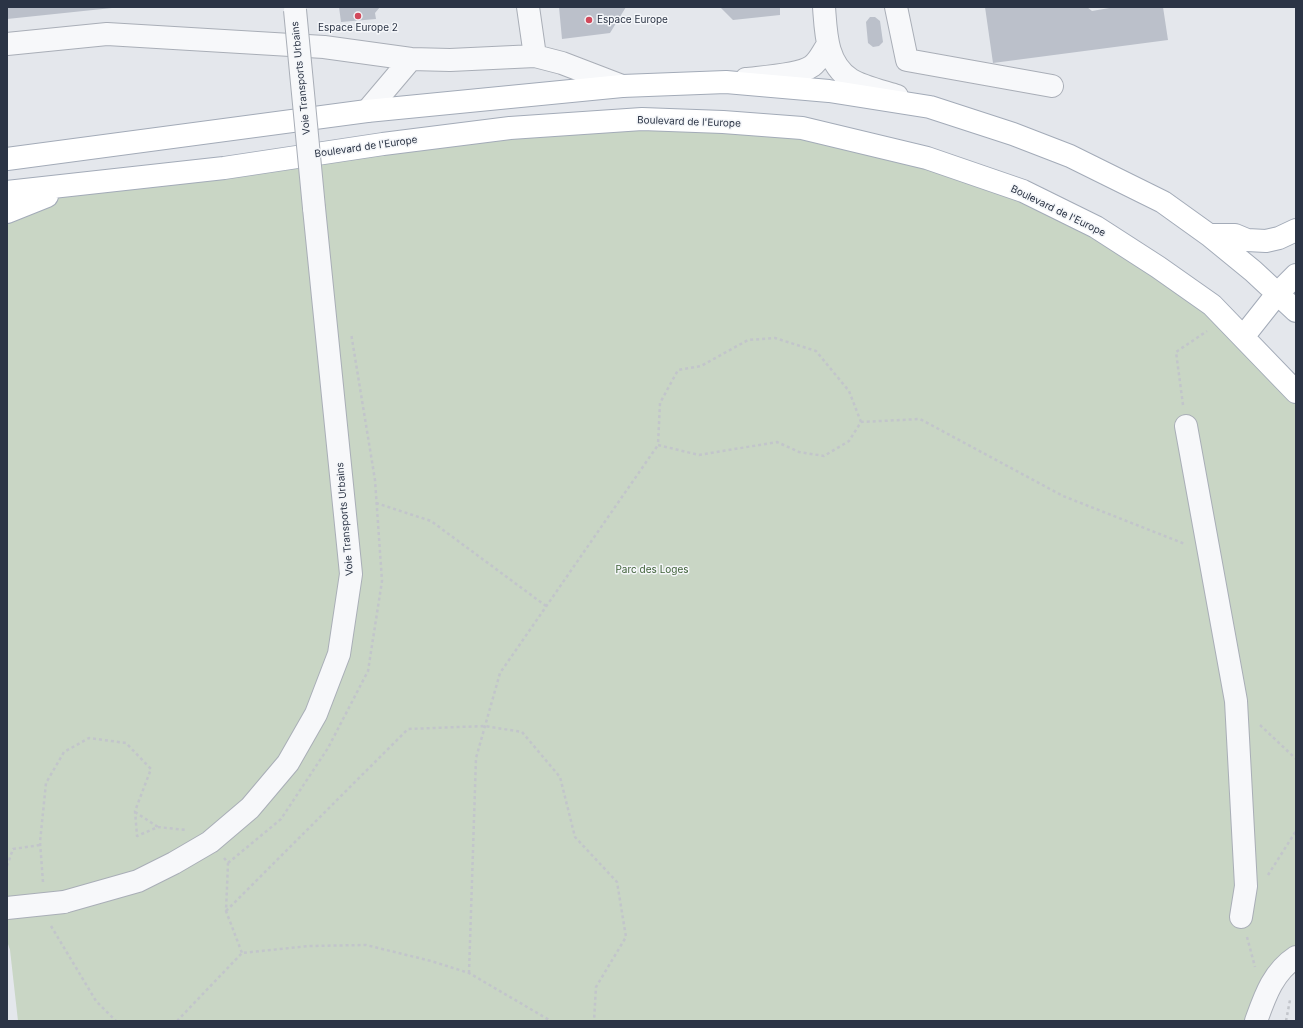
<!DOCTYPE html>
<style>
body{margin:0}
#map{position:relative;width:1303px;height:1028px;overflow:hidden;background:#e4e7ec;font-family:Inter,sans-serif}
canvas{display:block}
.frame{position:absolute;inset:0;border:8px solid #2b3445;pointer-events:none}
</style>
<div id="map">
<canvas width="1303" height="1028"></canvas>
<div class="frame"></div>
</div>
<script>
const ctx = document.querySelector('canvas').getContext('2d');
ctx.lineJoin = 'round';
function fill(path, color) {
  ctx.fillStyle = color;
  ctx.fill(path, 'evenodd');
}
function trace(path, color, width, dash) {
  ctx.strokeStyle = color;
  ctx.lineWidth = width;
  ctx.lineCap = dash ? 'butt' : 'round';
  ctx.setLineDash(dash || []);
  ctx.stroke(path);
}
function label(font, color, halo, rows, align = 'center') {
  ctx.font = font + ' Inter,sans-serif';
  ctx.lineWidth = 3;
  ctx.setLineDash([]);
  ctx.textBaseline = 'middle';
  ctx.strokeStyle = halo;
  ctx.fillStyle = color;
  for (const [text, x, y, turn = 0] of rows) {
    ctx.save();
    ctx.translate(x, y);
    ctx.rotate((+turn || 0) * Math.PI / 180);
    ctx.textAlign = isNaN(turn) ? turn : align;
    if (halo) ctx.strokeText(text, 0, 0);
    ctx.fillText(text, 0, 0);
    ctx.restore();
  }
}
fill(new Path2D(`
 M723 122 927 158 1158 267 1296 392V957L1256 1021H18L10 950 7 941V212L78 185 383 144Z`), '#c9d6c5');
fill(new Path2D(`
 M7 7H112V8L7 19Z
 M339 7H380L375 13 376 19 341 22Z
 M559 7H626L610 33 562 39Z
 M720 7H780V15L733 20Z
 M985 7H1087L1092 11 1115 7H1163L1168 40 993 63Z
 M870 17H875L880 21 883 42 879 46 873 47 868 43 866 22Z`), '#bbc0ca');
const minor = new Path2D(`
 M528 7 535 56
 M824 7C826 33 826 63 850 79 860 86 885 92 897 96
 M896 7 907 60 1052 86
 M7 44 107 34 324 47 411 59 450 60 535 56 562 63 622 86
 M746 79C762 77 800 75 812 66 819 61 822 53 827 46
 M367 111 411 59
 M1186 426 1236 701 1246 886 1241 917
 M64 902 138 881 174 863 210 842 250 808 288 763 316 714 339 654 351 574 314 208
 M1256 1021C1265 996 1273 972 1296 957`);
const major = new Path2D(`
 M7 159 367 111 622 86 726 82 829 91 930 107 1013 134 1070 156 1163 202 1209 235 1253 271 1296 311
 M7 192 224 168 383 144 510 128 642 119 723 122 802 128 927 158 1023 191 1096 227 1158 267 1212 305 1296 392
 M7 212 47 196
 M1209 235H1235L1247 240 1266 241 1279 238 1296 230
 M1243 337 1277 294 1296 275`);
trace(minor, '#a9aeb7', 24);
trace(major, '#a3abb8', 24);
trace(new Path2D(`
 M1183 405 1176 352 1207 331
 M861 422 849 391 816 351 775 338 748 340 701 366 678 370 660 403 658 445 699 455 777 442 799 452 824 456 849 441 861 422 920 419 1063 496 1185 544
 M376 503 431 521 546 606
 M1260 725 1296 759
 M135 812 158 827
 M224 858 228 863 226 911 242 953
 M228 863 281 819 328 748 368 671 382 581 375 480 351 333
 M7 866 13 849 40 845
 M1268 875 1296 831
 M43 882 40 842 46 783 64 752 89 738 126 743 151 769 135 811 137 836 158 827 186 830
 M226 911 408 729 485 726 522 732 560 777 575 837 617 882 626 937 596 987 594 1021
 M51 926 96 1001 116 1021
 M1247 937 1255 967
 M469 973 476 758 500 673 658 445
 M177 1021 242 953 309 946 366 945 431 961 469 973 551 1021
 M1286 1021 1290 1000`), '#c2c5cb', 2.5, [3, 3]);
trace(minor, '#f7f8fa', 22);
trace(major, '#fff', 22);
const minorBridge = new Path2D(`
 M295 10 314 208
 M7 908 64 902`);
trace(minorBridge, '#a9aeb7', 24, []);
trace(minorBridge, '#f7f8fa', 22);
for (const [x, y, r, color] of [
 [358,16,4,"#d1495b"],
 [589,20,4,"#d1495b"]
]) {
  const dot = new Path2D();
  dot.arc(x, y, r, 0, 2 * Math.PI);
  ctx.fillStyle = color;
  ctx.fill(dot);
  trace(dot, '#f4f6f9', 1.5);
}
label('10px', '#2b3445', '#f4f6f9', [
 ["Espace Europe",597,20],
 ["Espace Europe 2",358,28,"center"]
], 'left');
label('10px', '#2b3445', '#f4f6f9', [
 ["Voie Transports Urbains",301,78,-96],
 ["Boulevard de l'Europe",689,122,2],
 ["Boulevard de l'Europe",366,147,-8],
 ["Boulevard de l'Europe",1058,211,26],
 ["Voie Transports Urbains",345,519,-95]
]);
label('10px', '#3f6138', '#f4f6f9', [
 ["Parc des Loges",652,570]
]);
</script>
